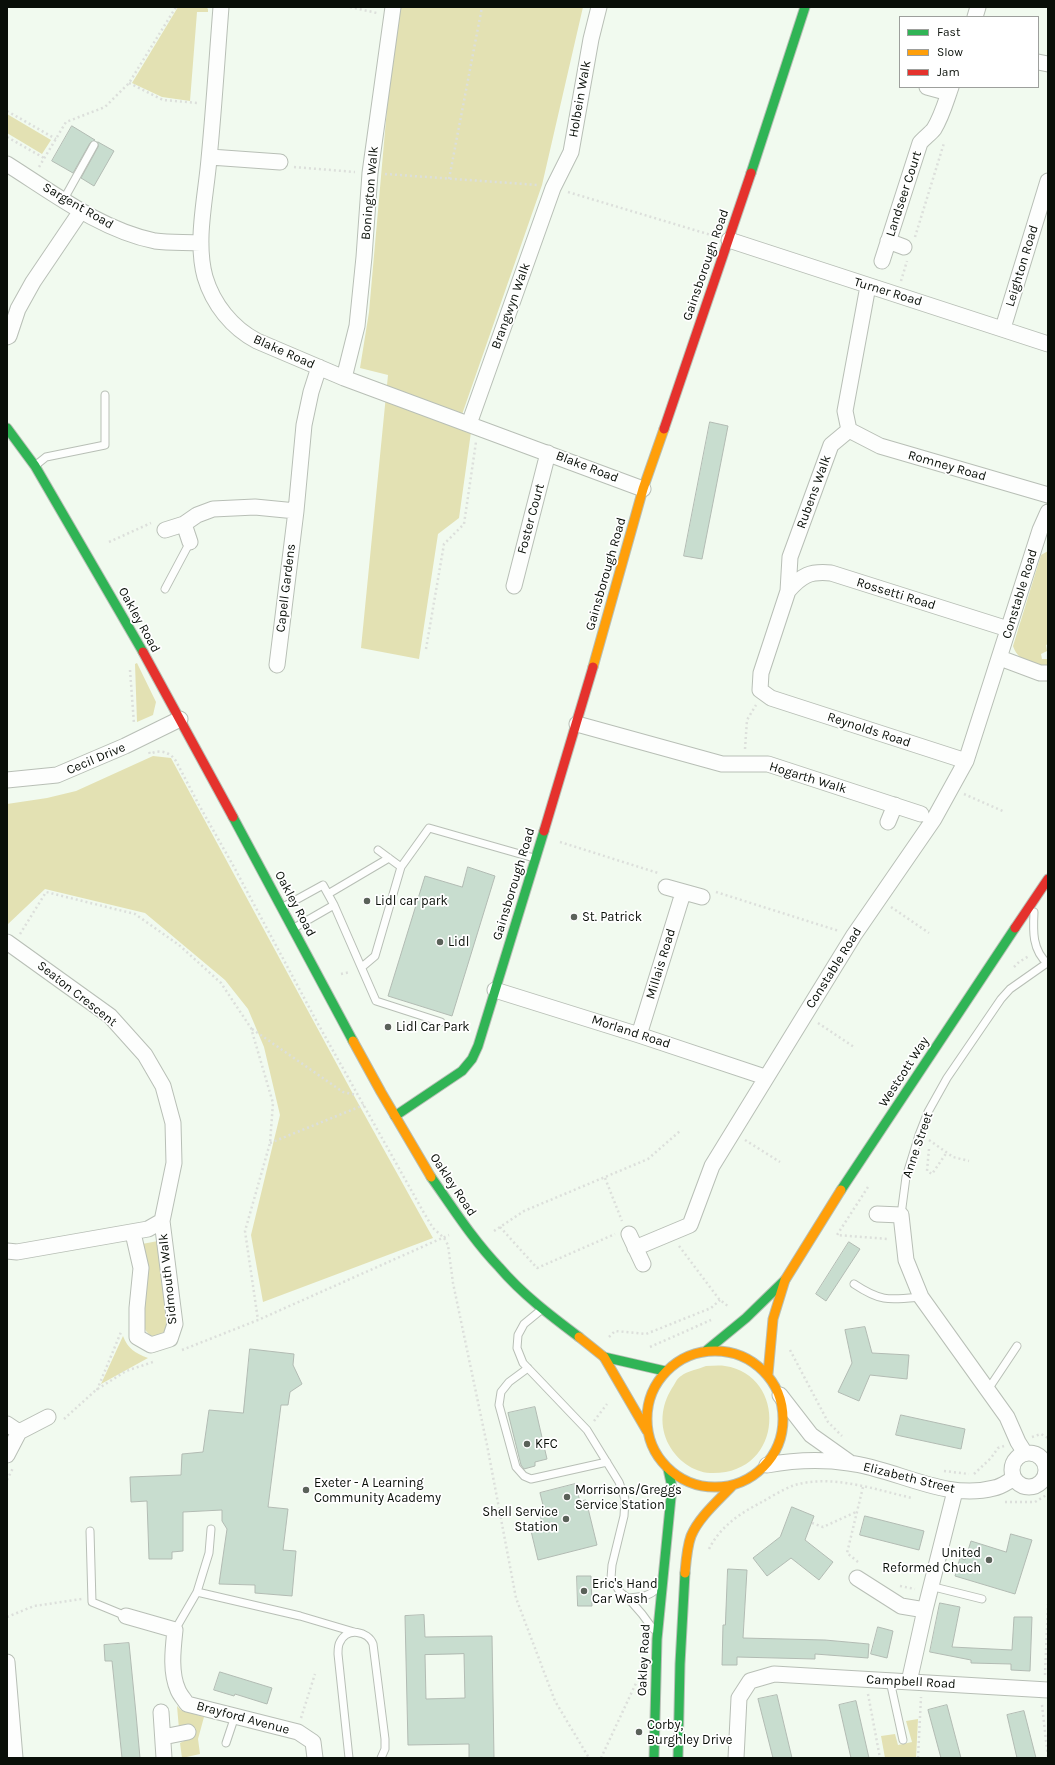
<!DOCTYPE html>
<style>
body{margin:0}
#map{position:relative;width:1055px;height:1765px;overflow:hidden;background:#f1faef;font-family:Karla,sans-serif}
canvas{display:block}
.frame{position:absolute;inset:0;border:8px solid #090f08;pointer-events:none}
.legend{position:absolute;left:899px;top:16px;width:140px;height:72px;box-sizing:border-box;background:#fff;border:1px solid #9d9f9c;margin:0;padding:5px 7px;list-style:none;font-size:12px;color:#090f08}
.legend li{display:flex;align-items:center;gap:8px;height:20px}
.legend b{width:20px;border:1px solid #9d9f9c}
</style>
<div id="map">
<canvas width="1055" height="1765"></canvas>
<div class="frame"></div>
<ul class="legend">
<li><b style="height:5px;background:#30b455"></b>Fast</li>
<li><b style="height:5px;background:#ff9f0a"></b>Slow</li>
<li><b style="height:5px;background:#e5322d"></b>Jam</li>
</ul>
</div>
<script>
const ctx = document.querySelector('canvas').getContext('2d');
ctx.lineJoin = 'round';
function fill(path, color) {
  ctx.fillStyle = color;
  ctx.fill(path, 'evenodd');
}
function trace(path, color, width, dash) {
  ctx.strokeStyle = color;
  ctx.lineWidth = width;
  ctx.lineCap = dash ? 'butt' : 'round';
  ctx.setLineDash(dash || []);
  ctx.stroke(path);
}
function label(font, color, halo, rows, align = 'center') {
  ctx.font = font + ' Karla,sans-serif';
  ctx.lineWidth = 3.5;
  ctx.setLineDash([]);
  ctx.textBaseline = 'middle';
  ctx.strokeStyle = halo;
  ctx.fillStyle = color;
  for (const [text, x, y, turn = 0] of rows) {
    ctx.save();
    ctx.translate(x, y);
    ctx.rotate((+turn || 0) * Math.PI / 180);
    ctx.textAlign = isNaN(turn) ? turn : align;
    if (halo) ctx.strokeText(text, 0, 0);
    ctx.fillText(text, 0, 0);
    ctx.restore();
  }
}
fill(new Path2D(`
 M178 7H206L208 9V12H197L190 101 162 97 132 83Z
 M401 7H583L542 185 458 426 471 432 459 518 438 534 419 659 361 648 388 375 360 368 369 312 393 41Z
 M7 114 51 140 42 154 7 133Z
 M1048 551V644L1046 645 1047 651 1041 654 1042 659H1048V665C1034 670 1017 659 1013 646L1041 555Z
 M137 663 156 702 153 715 137 722 135 664Z
 M153 756 171 758 353 1094 433 1238 263 1302 251 1235 280 1115 264 1047 248 1009 225 980 145 913 45 889 7 925V804L47 798 76 791Z
 M158 1241 169 1323 165 1331 157 1337C152 1336 149 1335 146 1331 138 1317 142 1263 142 1244Z
 M123 1336C128 1349 135 1353 148 1358L101 1384Z
 M706 1366C712 1366 719 1365 725 1366 788 1375 785 1476 710 1473 693 1472 677 1460 669 1445 659 1426 661 1406 672 1388 675 1384 677 1378 681 1376 687 1371 699 1369 706 1366Z
 M177 1706 181 1710 204 1717 198 1739 200 1754 182 1758 180 1743 190 1738 179 1729Z
 M918 1719 916 1758H885L881 1736 895 1734 898 1745 912 1742 906 1721Z`), '#e3e1b3');
const building = new Path2D(`
 M72 126 95 140 90 143 73 173 52 161Z
 M98 142 114 151 94 186 81 178 98 147Z
 M710 422 728 426 702 559 684 556Z
 M468 867 495 876 452 1016 388 996 425 876 462 887Z
 M849 1242 860 1249 826 1301 816 1294Z
 M865 1327 872 1353 909 1355 907 1379 870 1375 859 1401 838 1392 852 1363 845 1330Z
 M250 1349 294 1354 293 1365 302 1384 290 1392 288 1405H281L268 1507 288 1509 283 1550 296 1551 292 1596 255 1593V1585L219 1584 227 1529 222 1521V1510L183 1512V1551L172 1552V1559H149L147 1501 131 1502 130 1477 181 1475 182 1454 203 1452 209 1410 243 1413Z
 M535 1407 547 1459 535 1462V1466L524 1469 521 1465 508 1413Z
 M901 1415 965 1429 961 1449 896 1435Z
 M575 1484 580 1501 586 1500 597 1545 538 1560 531 1531 543 1528 539 1510 544 1509 540 1493Z
 M792 1507 814 1516 805 1540 833 1562 819 1580 791 1558 767 1576 753 1558 780 1537Z
 M865 1516 924 1531 919 1550 860 1535Z
 M1011 1534 1032 1540 1015 1594 955 1576 960 1558 965 1560 971 1541 1006 1552Z
 M728 1569 747 1570 743 1638 825 1640 869 1644 868 1658 815 1654V1659L737 1657V1665H722L723 1625H725Z
 M577 1576H591L592 1606H578Z
 M940 1603 960 1607 952 1647 1012 1650 1014 1617H1032L1030 1671 1011 1670V1664L971 1663V1660L930 1652Z
 M424 1615 425 1637 492 1636 494 1758H469V1744L408 1745 405 1616ZM464 1654 465 1698 426 1699 425 1655Z
 M878 1627 893 1631 887 1658 871 1654Z
 M129 1643 136 1714 140 1758H122L112 1661H105L104 1645Z
 M220 1672 272 1688 267 1704 235 1694 234 1696 214 1690Z
 M777 1695 792 1758H773L758 1699Z
 M856 1701 869 1758H851L839 1705Z
 M947 1705 961 1758H941L928 1710Z
 M1024 1711 1036 1758H1017L1007 1715Z`);
fill(building, '#c8ddcf');
trace(building, '#b2bbb3', 1);
const lane = new Path2D(`
 M64 199 94 145
 M36 465 46 457 105 445V395
 M165 589 190 542
 M378 850 401 867 429 828 534 858
 M328 894 389 858
 M283 907 323 885 334 905 376 1001 441 1022
 M1034 912C1033 931 1032 950 1048 964
 M294 928 334 905
 M362 967 375 956 401 867
 M901 1215 906 1177 919 1135 928 1112 947 1078 1001 999 1010 989 1047 963
 M854 1284C881 1302 889 1300 921 1297
 M541 1310 524 1324 518 1335 517 1348 523 1363 587 1430 619 1482 625 1499 624 1516 612 1565 611 1578 620 1592 628 1598 642 1614 653 1629
 M528 1368 509 1382 501 1392 499 1405 516 1467 524 1476 531 1479 607 1462
 M987 1391 1017 1346
 M90 1531 92 1602 126 1616
 M930 1586 982 1599
 M197 1592 209 1553 211 1529
 M628 1598C639 1597 650 1597 657 1588
 M175 1630 197 1592 300 1616 354 1632
 M890 1681 903 1740
 M226 1743 235 1716
 M349 1758 338 1654C338 1650 338 1645 340 1642 347 1627 368 1631 373 1644L385 1739V1749L381 1758`);
const street = new Path2D(`
 M221 7C217 58 214 108 209 159 206 196 195 241 205 277 213 304 232 328 257 341L344 378 643 489
 M975 17 978 7
 M1038 62 1048 64
 M927 87 949 93
 M210 157 280 162
 M7 164C53 193 101 230 155 241 170 243 186 242 201 243
 M729 240 1048 344
 M888 241 904 247
 M882 261 920 143C924 138 930 134 934 129 942 116 946 101 951 87
 M868 286 845 411 849 430 831 445 790 557 788 591 761 673 760 690 771 698 966 761
 M1003 328 1048 181
 M7 337 9 336 18 309 33 282 81 211
 M344 378 357 326 364 257 370 173 393 7
 M469 424 553 188 571 152 591 39 599 7
 M849 430 880 446 1048 495
 M184 524 190 542
 M165 530 184 524 197 515 213 509 255 507 296 511
 M514 586 548 453
 M788 591C802 575 810 571 831 573L1008 629
 M1000 658 1040 673H1048
 M277 665 296 511 304 425 311 392 319 367
 M577 724 722 764H768L921 814
 M7 780 57 775 125 746 180 719
 M888 822 895 805
 M666 887 702 897
 M7 942 110 1016 145 1055 163 1086 173 1123 174 1163 162 1221 148 1229 17 1252 7 1251
 M495 990 639 1035 765 1077
 M639 1035 683 893
 M877 1214 901 1215 906 1260 921 1297 1007 1417 1018 1442 1025 1453
 M133 1233 141 1268 137 1308V1337L151 1345 170 1339 175 1324 162 1221
 M629 1234 643 1264
 M635 1248 690 1225 712 1166 854 935 934 819 966 761 1040 530 1048 512
 M780 1395 811 1435 849 1462
 M7 1424 19 1432
 M1012 1470a17 17 0 1 1 34 0a17 17 0 1 1-34 0Z
 M7 1455 19 1432 48 1417
 M767 1465C795 1460 821 1459 849 1463 897 1469 945 1501 994 1488 1001 1487 1007 1482 1013 1479
 M857 1578 901 1606 925 1610
 M126 1616 175 1630C173 1649 170 1672 178 1690 180 1695 184 1699 187 1704L298 1732 313 1742 315 1758
 M7 1662 15 1758
 M909 1682 925 1610 955 1491
 M161 1712 164 1758
 M163 1737 188 1732
 M736 1758 739 1698 750 1681 774 1674 1048 1690`);
const fast = new Path2D(`
 M751 173 805 7
 M7 428 35 466 143 652
 M233 817 353 1041
 M395 1116 462 1071 472 1059 478 1046 544 831
 M431 1177C453 1208 473 1240 499 1267 522 1294 551 1316 579 1337
 M841 1190 1015 928
 M707 1350 746 1318 785 1280
 M604 1357 665 1371
 M654 1758 657 1639 672 1487 668 1469
 M678 1758 680 1664 685 1573`);
const slow = new Path2D(`
 M593 667 643 489 664 429
 M353 1041 381 1092 431 1177
 M579 1337 604 1357 647 1431
 M647 1419a68 68 0 1 1 136 0a68 68 0 1 1-136 0Z
 M768 1374 773 1319 785 1280 841 1190
 M685 1573C686 1561 687 1547 691 1536 699 1517 718 1501 732 1486`);
const jam = new Path2D(`
 M664 429 751 173
 M143 652 233 817
 M544 831 593 667
 M1015 928 1048 879`);
trace(lane, '#b8bfb6', 9);
trace(street, '#b8bfb6', 17);
trace(fast, '#b8bfb6', 11);
trace(slow, '#b8bfb6', 11);
trace(jam, '#b8bfb6', 11);
trace(new Path2D(`
 M350 7 377 13
 M129 83 163 100 198 103
 M7 111 56 139
 M7 137 44 158
 M39 167 66 122 105 107 129 83 176 7
 M294 167 355 172
 M385 174 538 185
 M449 179 482 7
 M568 192 711 235
 M915 237 944 143
 M901 281 907 261
 M109 542 151 523
 M426 649 444 544 464 524 476 442
 M130 670 134 724
 M745 749 747 720 756 705
 M149 752 150 754C160 749 170 752 176 761L199 805 234 867 317 1022 424 1213 433 1228 444 1238 448 1245 453 1283 487 1445 516 1598 555 1701 589 1758
 M964 794 1005 812
 M560 842 658 873
 M716 892 839 931
 M891 907 929 933
 M20 934 46 892 135 914 179 945 221 983 251 1028 273 1103 270 1143 245 1231 258 1320
 M1014 967 1019 962 1029 956
 M341 974 350 972
 M818 1023 854 1047
 M252 1029 343 1092 357 1095
 M745 1140 780 1162
 M929 1140 953 1157 969 1161
 M270 1143 364 1105
 M929 1149 927 1171 932 1174 947 1152
 M605 1178 622 1221
 M868 1187 837 1235 888 1239
 M500 1227 537 1268 615 1234
 M494 1231 524 1211 648 1159 680 1131
 M679 1246 719 1299 729 1307
 M609 1337 615 1331 646 1334 711 1308 720 1300
 M650 1347 711 1320
 M182 1350 258 1320 449 1235
 M790 1350 828 1422 842 1436
 M97 1390 121 1332
 M64 1419 96 1390 126 1371 153 1362
 M594 1421 607 1404
 M1032 1437 1041 1434 1048 1438
 M944 1471 969 1474
 M974 1474 991 1458 998 1448 1004 1446
 M7 1480 13 1468
 M1005 1502H1035L1048 1494
 M635 1507 651 1508
 M812 1523 823 1527 856 1512
 M709 1549C720 1527 739 1514 760 1503 771 1497 783 1489 795 1485 832 1474 877 1490 912 1498
 M858 1562 847 1553 863 1487
 M900 1586 915 1589
 M7 1617 34 1606 82 1599
 M1045 1675 1048 1604
 M868 1694 880 1758
 M1042 1705 1048 1758
 M301 1718 315 1674
 M601 1758 637 1681
 M918 1758 921 1697`), '#dcdfdb', 2.5, [2, 3]);
trace(lane, '#fdfefd', 7);
trace(street, '#fdfefd', 15);
trace(fast, '#30b455', 9);
trace(slow, '#ff9f0a', 9);
trace(jam, '#e5322d', 9);
for (const [x, y, r, color] of [
 [367,901,4,"#5a6159"],
 [574,917,4,"#5a6159"],
 [440,942,4,"#5a6159"],
 [388,1027,4,"#5a6159"],
 [527,1444,4,"#5a6159"],
 [306,1490,4,"#5a6159"],
 [567,1497,4,"#5a6159"],
 [566,1519,4,"#5a6159"],
 [989,1560,4,"#5a6159"],
 [584,1591,4,"#5a6159"],
 [639,1732,4,"#5a6159"]
]) {
  const dot = new Path2D();
  dot.arc(x, y, r, 0, 2 * Math.PI);
  ctx.fillStyle = color;
  ctx.fill(dot);
  trace(dot, '#fff', 1.5);
}
label('13px', '#090f08', '#fff', [
 ["Holbein Walk",580,99,-80],
 ["Bonington Walk",370,193,-85],
 ["Landseer Court",904,194,-72],
 ["Sargent Road",78,206,30],
 ["Gainsborough Road",706,265,-71],
 ["Leighton Road",1022,266,-73],
 ["Turner Road",888,292,17],
 ["Brangwyn Walk",511,306,-70],
 ["Blake Road",284,352,24],
 ["Romney Road",947,466,16],
 ["Blake Road",587,467,21],
 ["Rubens Walk",814,492,-70],
 ["Foster Court",531,519,-75],
 ["Gainsborough Road",606,574,-74],
 ["Capell Gardens",286,588,-83],
 ["Rossetti Road",896,594,17],
 ["Constable Road",1020,594,-73],
 ["Oakley Road",139,620,61],
 ["Reynolds Road",869,730,18],
 ["Cecil Drive",96,759,-23],
 ["Hogarth Walk",808,778,17],
 ["Gainsborough Road",514,884,-73],
 ["Oakley Road",295,904,62],
 ["Millais Road",661,964,-73],
 ["Constable Road",834,968,-58],
 ["Seaton Crescent",77,994,38],
 ["Morland Road",631,1032,18],
 ["Westcott Way",904,1072,-57],
 ["Anne Street",918,1145,-71],
 ["Oakley Road",453,1185,56],
 ["Sidmouth Walk",168,1279,-96],
 ["Elizabeth Street",909,1478,14],
 ["Oakley Road",644,1660,-87],
 ["Campbell Road",911,1682,3],
 ["Brayford Avenue",243,1718,15]
]);
label('13px', '#090f08', '#fff', [
 ["Lidl car park",375,901],
 ["St. Patrick",582,917],
 ["Lidl",448,942],
 ["Lidl Car Park",396,1027],
 ["KFC",535,1444],
 ["Exeter - A Learning",314,1483],
 ["Community Academy",314,1498],
 ["Morrisons/Greggs",575,1490],
 ["Service Station",575,1505],
 ["Shell Service",558,1512,"right"],
 ["Station",558,1527,"right"],
 ["United",981,1553,"right"],
 ["Reformed Chuch",981,1568,"right"],
 ["Eric's Hand",592,1584],
 ["Car Wash",592,1599],
 ["Corby,",647,1725],
 ["Burghley Drive",647,1740]
], 'left');
</script>
